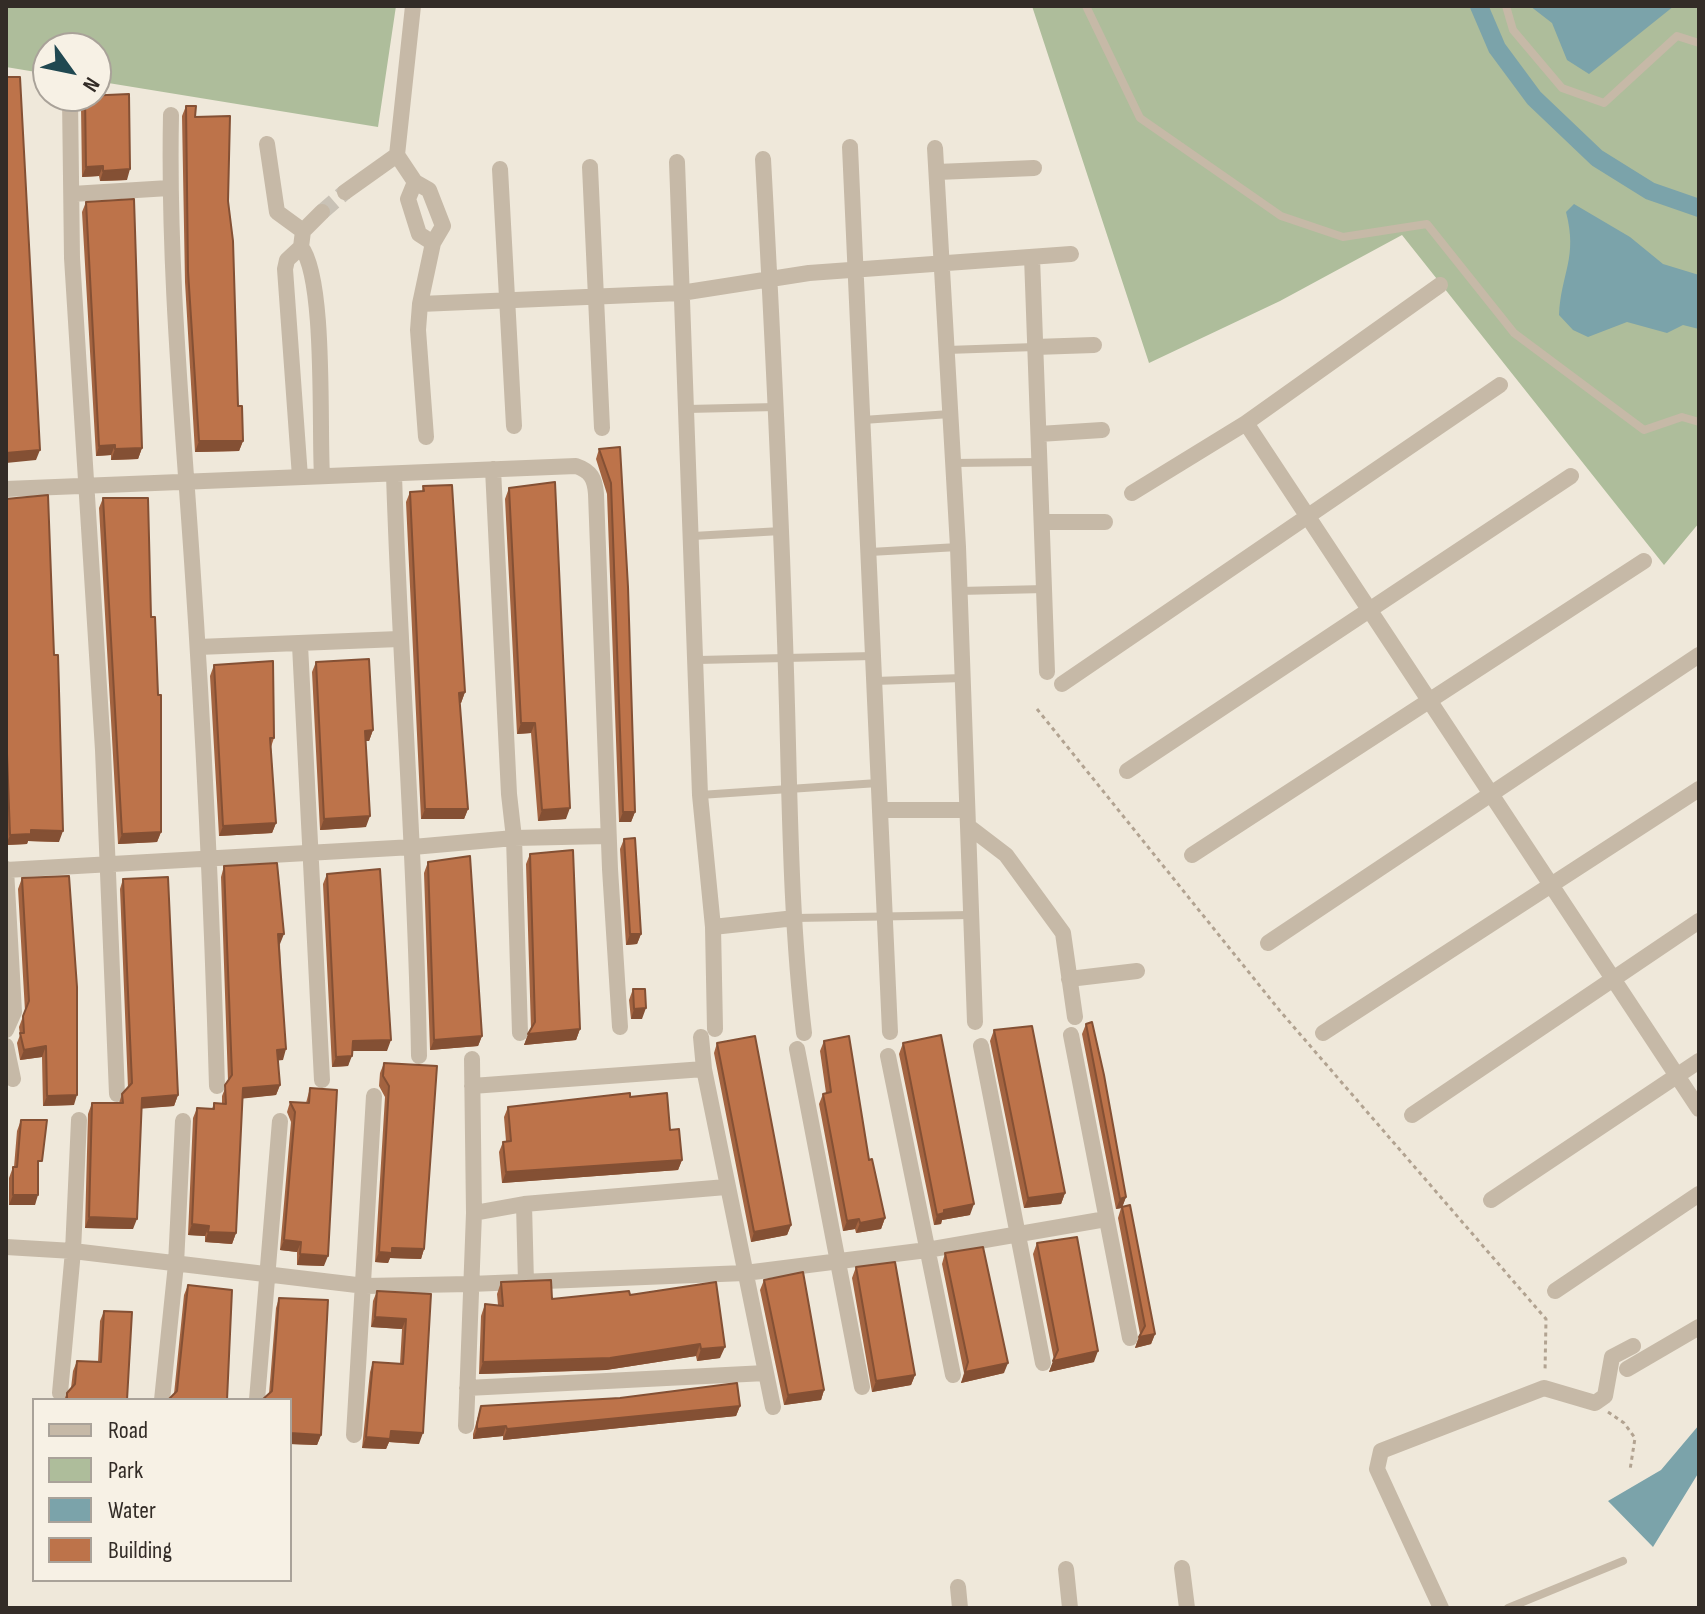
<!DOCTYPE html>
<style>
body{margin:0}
#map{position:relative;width:1705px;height:1614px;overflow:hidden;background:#efe8da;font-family:"Sofia Sans Condensed",sans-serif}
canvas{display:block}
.frame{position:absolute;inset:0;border:8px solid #332c27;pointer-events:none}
.legend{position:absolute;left:32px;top:1398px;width:260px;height:184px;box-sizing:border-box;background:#f7f1e5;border:2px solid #a9a299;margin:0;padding:10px 14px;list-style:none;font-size:24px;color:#332c27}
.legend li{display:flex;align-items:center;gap:16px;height:40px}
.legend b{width:40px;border:2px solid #a9a299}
.north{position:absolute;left:32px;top:32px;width:80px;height:80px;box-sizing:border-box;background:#f7f1e5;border:2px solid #a9a299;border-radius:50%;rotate:123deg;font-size:22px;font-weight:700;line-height:32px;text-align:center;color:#332c27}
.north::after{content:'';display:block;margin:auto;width:28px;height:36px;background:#204851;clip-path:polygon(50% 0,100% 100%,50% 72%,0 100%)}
</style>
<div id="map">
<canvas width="1705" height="1614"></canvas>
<div class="frame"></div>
<ul class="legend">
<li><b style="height:10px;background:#c6b9a7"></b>Road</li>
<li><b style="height:22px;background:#aebd9b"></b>Park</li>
<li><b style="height:22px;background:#7ba3aa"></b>Water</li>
<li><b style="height:22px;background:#bd734a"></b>Building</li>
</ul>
<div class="north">N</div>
</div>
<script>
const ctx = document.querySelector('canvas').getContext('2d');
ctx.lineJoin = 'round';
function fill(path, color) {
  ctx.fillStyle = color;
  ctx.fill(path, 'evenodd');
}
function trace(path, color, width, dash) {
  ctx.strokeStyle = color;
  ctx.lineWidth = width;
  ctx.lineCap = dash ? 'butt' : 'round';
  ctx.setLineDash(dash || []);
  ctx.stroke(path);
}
fill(new Path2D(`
 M6 6H396L378 127 96 81V48H48V74L6 67Z
 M1032 6H1699V523L1664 565 1402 235 1280 301 1149 363Z`), '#aebd9b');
fill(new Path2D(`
 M1530 6H1674L1589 74 1567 60 1552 23Z
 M1574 204 1630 237 1663 264 1699 275V329L1683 325 1667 333 1627 322 1588 337 1573 330 1559 315C1561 273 1578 258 1566 212Z
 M1699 1425V1472L1653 1547 1608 1501 1661 1470Z`), '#7ba3aa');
trace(new Path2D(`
 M1479 6 1497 48 1534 98 1597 158 1650 191 1699 208`), '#7ba3aa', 18);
trace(new Path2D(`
 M322 212 345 192`), '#c9c2b6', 16, [16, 8]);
trace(new Path2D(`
 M1037 709 1280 1011 1546 1319 1545 1372
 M1608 1412 1624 1423 1635 1438 1630 1470`), '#b2a391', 3, [4, 4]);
trace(new Path2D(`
 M1086 6 1140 118 1281 216 1343 237 1427 224 1514 333 1644 430 1682 417 1699 422
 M1506 6 1513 30 1562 88 1604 103 1677 36 1699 43
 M947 350 1035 347
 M687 409 776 407
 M863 420 950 414
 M953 463 1039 462
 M693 536 781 531
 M870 552 958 547
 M959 591 1045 589
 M698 660 873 656
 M875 681 962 678
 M700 795 878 783
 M795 918 970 915
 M1508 1608 1623 1561`), '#c6b9a7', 8);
trace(new Path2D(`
 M413 6 397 155 415 182 429 190 443 226 433 243 420 304 681 293 809 273 1071 254
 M70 98 72 258 103 750 117 1094
 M171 115C168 264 182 412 192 561 204 736 212 910 217 1086
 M267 144 277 212 303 231
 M850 147 890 1032
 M935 148 958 547 975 1022
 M763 159C773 341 782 523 787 706 790 815 791 924 804 1033
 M677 162 700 795 713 927 715 1029
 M590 167 602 428
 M500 169 514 426
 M937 172 1034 168
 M415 182 408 199 419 234 433 243
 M345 192 397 155
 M72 194 169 188
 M301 247C326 278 319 428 322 476
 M1032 257 1047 672
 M420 304 418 330 426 437
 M1035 347 1094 345
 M1246 423 1699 1109
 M1039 434 1102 430
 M493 469 509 794 514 838 520 1033
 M394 474C400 669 416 862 419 1056
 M300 477 285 269 287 260 301 247 303 231 322 212
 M6 489 576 466C591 471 595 479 596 494L610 869 620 1027
 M1132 493 1246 423 1440 285
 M1043 522H1105
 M300 645 322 1080
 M198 647 399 639
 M1062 684 1500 385
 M1127 771 1571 476
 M880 810H967
 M968 826 1006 855 1063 933 1075 1017
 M1192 855 1644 561
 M6 869 14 1012 6 1030
 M6 870 413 847 514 838 608 836
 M713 927 795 918
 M1268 943 1699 655
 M1069 979 1137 971
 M1323 1033 1699 789
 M1071 1035 1130 1338
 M701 1037 704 1069
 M6 1046 13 1079
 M981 1046 1043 1363
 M797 1049 862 1387
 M888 1056 953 1375
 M472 1086 704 1069 773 1407
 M1412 1115 1699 921
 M1491 1200 1699 1061
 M524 1204 526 1283
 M474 1213 524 1204 726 1187
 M6 1247 73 1251 365 1286 470 1284 745 1273 927 1250 1106 1219
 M1555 1291 1699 1194
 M1627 1369 1699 1327
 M467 1388 766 1373
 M60 1393 73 1251 79 1120
 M162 1400 176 1264 183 1121
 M257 1400 280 1121
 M466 1426 474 1213 472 1059
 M354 1435 374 1096
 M1182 1568 1187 1608
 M1066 1569 1070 1608
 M958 1587 960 1608
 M1441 1608 1377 1469 1381 1451 1544 1388 1595 1403 1605 1396 1612 1357 1633 1346`), '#c6b9a7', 16);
fill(new Path2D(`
 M85 96 127 180 100 181 99 176 82 177 81 106Z
 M186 106 228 201 238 406 243 441 239 451 195 452 185 282 182 116Z
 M86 202 142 448 138 459 111 460V455L96 456 82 212Z
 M620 447 635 812 631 822H619L607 494 596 459 599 449Z
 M423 486 465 692 461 703H460L468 809 464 819H421L406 502 410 492 422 491Z
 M509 488 566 819 538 821 531 733 517 734 505 499Z
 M103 498 151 617 161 832 157 842 118 844 99 508Z
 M6 499 59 842 28 841 27 844 6 845Z
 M316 662 373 730 369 741H366V827L320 830 312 672Z
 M214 665 274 738 271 747 276 823 272 833 219 836 210 676Z
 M624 839 641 934 637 944 626 945 620 849Z
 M530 854 580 1029 576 1040 524 1045 531 1029 526 864Z
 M428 862 482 1036 478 1046 430 1050 424 873Z
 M224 866 280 944 283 1060H278L280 1085 276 1095 242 1098 236 1233 232 1244 205 1242V1236L188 1235 193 1118 197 1108 212 1109 214 1103H222V1096L228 1081 221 877Z
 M327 874 387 1051H352L348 1066 332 1067 323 884Z
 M22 878 74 1105 43 1106 42 1057 20 1060 17 1043 20 1035 19 1027 25 1011 18 889Z
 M123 879 178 1095 174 1106 142 1108 133 1229 85 1228 88 1114 92 1103H119L122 1094 128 1088 120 889Z
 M633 989 642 1019H631L629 1000Z
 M1086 1024 1126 1197 1122 1207 1155 1334 1151 1344 1135 1348 1140 1334 1118 1218 1121 1208 1116 1209 1082 1034Z
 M994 1030 1065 1193 1061 1204 1024 1208 990 1041Z
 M824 1041 869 1160 885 1218 881 1229 856 1233 855 1229 843 1231 819 1104 823 1094 826 1093 820 1051Z
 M717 1043 791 1225 787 1235 751 1242 714 1053Z
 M903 1043 970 1215 942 1220 941 1224 934 1225 899 1054Z
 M384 1063 424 1249 421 1259 390 1258 388 1263 375 1262 385 1097 379 1086 380 1073Z
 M310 1088 324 1266 297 1265V1252L280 1250 291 1122 287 1112 290 1102 306 1103Z
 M630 1097 670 1130 682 1160 678 1170 502 1183 499 1152 503 1142 506 1141 504 1117 508 1107Z
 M21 1120 38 1171 35 1205H9V1178L13 1167H14L17 1131Z
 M1037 1243 1094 1362 1049 1372 1054 1360 1033 1254Z
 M945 1253 1004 1373 961 1383 964 1373 942 1264Z
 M856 1267 915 1375 911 1385 872 1392 852 1278Z
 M764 1280 824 1390 821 1400 784 1405 760 1290Z
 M501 1282 552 1299 630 1295 720 1358 697 1361 696 1356 606 1370 479 1374 481 1316 485 1304 498 1305 497 1294Z
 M188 1285 227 1400 174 1394 184 1295Z
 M377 1291 431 1294 419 1444 389 1442 386 1449 362 1448 370 1372 373 1362 400 1364 402 1329 371 1327 373 1301Z
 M279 1298 321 1435 317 1445 290 1444V1400L269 1394 276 1308Z
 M104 1311 127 1400H64L67 1393 71 1388 73 1371 77 1361 98 1362 100 1321Z
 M481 1406H740L736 1416 503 1440V1436L473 1439V1434Z`), '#a36340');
fill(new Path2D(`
 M103 166 99 176 82 177 86 167Z
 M130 169 127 180 100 181 103 171Z
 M199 441H243L239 451 195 452Z
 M115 445 111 455 96 456 99 446Z
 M142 448 138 459 111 460 115 449Z
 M40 450 36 460 6 463V453Z
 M465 692 461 703H455L459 693Z
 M521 723H535L531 733 517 734Z
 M373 730 369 741H361L365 731Z
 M570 808 566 819 538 821 542 810Z
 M425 809H468L464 819H421Z
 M623 812H635L631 822H619Z
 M370 816 366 827 320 830 324 819Z
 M276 823 272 833 219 836 223 826Z
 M31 830 63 831 59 842 28 841 27 844 6 845 10 835Z
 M161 832 157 842 118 844 122 834Z
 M278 934H284L280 944 274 945Z
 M630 934H641L637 944 626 945Z
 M646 1008 642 1019H631L634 1009Z
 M580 1029 576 1040 524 1045 528 1034Z
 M482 1036 478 1046 430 1050 434 1040Z
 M391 1040 387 1051H349L353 1041Z
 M46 1046 42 1057 20 1060 24 1050Z
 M286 1049 283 1060 273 1061 277 1050Z
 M352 1056 348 1066 332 1067 336 1057Z
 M280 1085 276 1095 239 1099 243 1088Z
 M77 1095 74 1105 43 1106 47 1096Z
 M178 1095 174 1106 138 1109 142 1098Z
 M682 1160 678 1170 502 1183 506 1172Z
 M1065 1193 1061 1204 1024 1208 1028 1198Z
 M13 1195H38L35 1205H9Z
 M1126 1197 1122 1208 1116 1209 1120 1199Z
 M974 1204 970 1215 942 1220 941 1224 934 1225 937 1215 944 1210Z
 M89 1217 137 1219 133 1229 85 1228Z
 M885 1218 881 1229 856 1233 860 1223Z
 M859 1219 855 1229 843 1231 847 1221Z
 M192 1224 209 1226 205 1236 188 1235Z
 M791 1225 787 1235 751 1242 754 1232Z
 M208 1232 236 1233 232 1244 205 1242Z
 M284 1240 301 1242 297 1252 280 1250Z
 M392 1248 424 1249 421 1259 390 1258 388 1263 375 1262 379 1252Z
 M300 1254 328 1256 324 1266 297 1265Z
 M375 1317 406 1319 402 1329 371 1327Z
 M1155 1334 1151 1344 1135 1348 1139 1337Z
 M700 1344 696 1356 606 1370 479 1374 483 1362Z
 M725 1347 720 1358 697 1361 701 1349Z
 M1098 1351 1094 1362 1049 1372 1053 1361Z
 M1008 1363 1004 1373 961 1383 965 1372Z
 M915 1375 911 1385 872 1392 876 1381Z
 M824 1390 821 1400 784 1405 788 1395Z
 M740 1406 736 1416 503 1440 507 1429Z
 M506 1426 503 1436 473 1439 477 1429Z
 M391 1431 423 1433 419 1444 389 1442 386 1449 362 1448 366 1437Z
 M290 1433 321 1435 317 1445 290 1444Z`), '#845034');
const building = new Path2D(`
 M6 77H20L40 450 6 453Z
 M129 94 130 169 103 171V166L86 167 85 96Z
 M186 106H196L195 117 230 116 228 201 233 241 238 406H242L243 441H199L188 271Z
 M134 199 142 448 115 449V445L99 446 86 202Z
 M620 447 628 587 635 812H623L611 483 599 449Z
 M555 482 570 808 542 810 535 723H521L509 488Z
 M452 485 465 692 459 693 468 809H425L410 492 424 491 423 486Z
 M48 495 54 655H58L63 831 31 830V834L10 835 6 727V499Z
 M103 498H148L151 617H155L158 695H161V832L122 834Z
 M369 659 373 730 365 731 370 816 324 819 316 662Z
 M273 661 274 738H270L276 823 223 826 214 665Z
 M635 838 641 934H630L624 839Z
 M573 850 580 1029 528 1034 535 1022 530 854Z
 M470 856 482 1036 434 1040 428 862Z
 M277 863 284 934H278L286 1049 277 1050 280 1085 243 1088 236 1233 208 1232 209 1226 192 1224 197 1108 214 1109V1103L226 1104 225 1085 232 1075 224 866Z
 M380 869 391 1040 353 1041 352 1056 336 1057 327 874Z
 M69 876 77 987V1095L47 1096 46 1046 24 1050 20 1033H24L23 1016 29 1001 22 878Z
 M168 877 178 1095 142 1098 137 1219 89 1217 92 1103H123L122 1094 132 1083 123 879Z
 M633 989H645L646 1008 634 1009Z
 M1092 1022 1104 1075 1126 1197 1120 1199 1086 1024Z
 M1032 1026 1065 1193 1028 1198 994 1030Z
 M941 1035 974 1204 944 1210V1213L937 1215 903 1043Z
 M755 1036 791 1225 754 1232 717 1043Z
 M849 1036 869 1160 872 1159 885 1218 860 1223 859 1219 847 1221 823 1094 831 1092 824 1041Z
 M384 1063 437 1066 424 1249 392 1248V1253L379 1252 389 1086 383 1076Z
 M310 1088 337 1090 328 1256 300 1254 301 1242 284 1240 295 1112 290 1102 309 1103Z
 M630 1093V1097L667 1093 670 1130 679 1129 682 1160 506 1172 503 1142 511 1141 508 1107Z
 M21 1120H47L42 1161H38V1195H13V1167H17Z
 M1130 1205 1155 1334 1139 1337 1145 1326 1122 1207Z
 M1077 1237 1098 1351 1053 1361 1058 1350 1037 1243Z
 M983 1247 1008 1363 965 1372 968 1362 945 1253Z
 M895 1262 915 1375 876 1381 856 1267Z
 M803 1272 824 1390 788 1395 764 1280Z
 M551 1280 552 1299 629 1291 630 1295 716 1282 725 1347 701 1349 700 1344 610 1358 483 1362 485 1304 503 1306 501 1282Z
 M188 1285 232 1290 227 1400H168L177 1391Z
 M377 1291 431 1294 423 1433 391 1431 390 1439 366 1437 373 1362 403 1364 406 1319 375 1317Z
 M279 1298 328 1300 321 1435 290 1433V1400H262L272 1391Z
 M104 1311 132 1312 127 1400H67V1393L75 1384 77 1361 101 1362Z
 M737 1383 740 1406 507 1429 506 1426 477 1429V1424L481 1406 620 1398Z`);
fill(building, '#bd734a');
trace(building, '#845034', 2);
</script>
